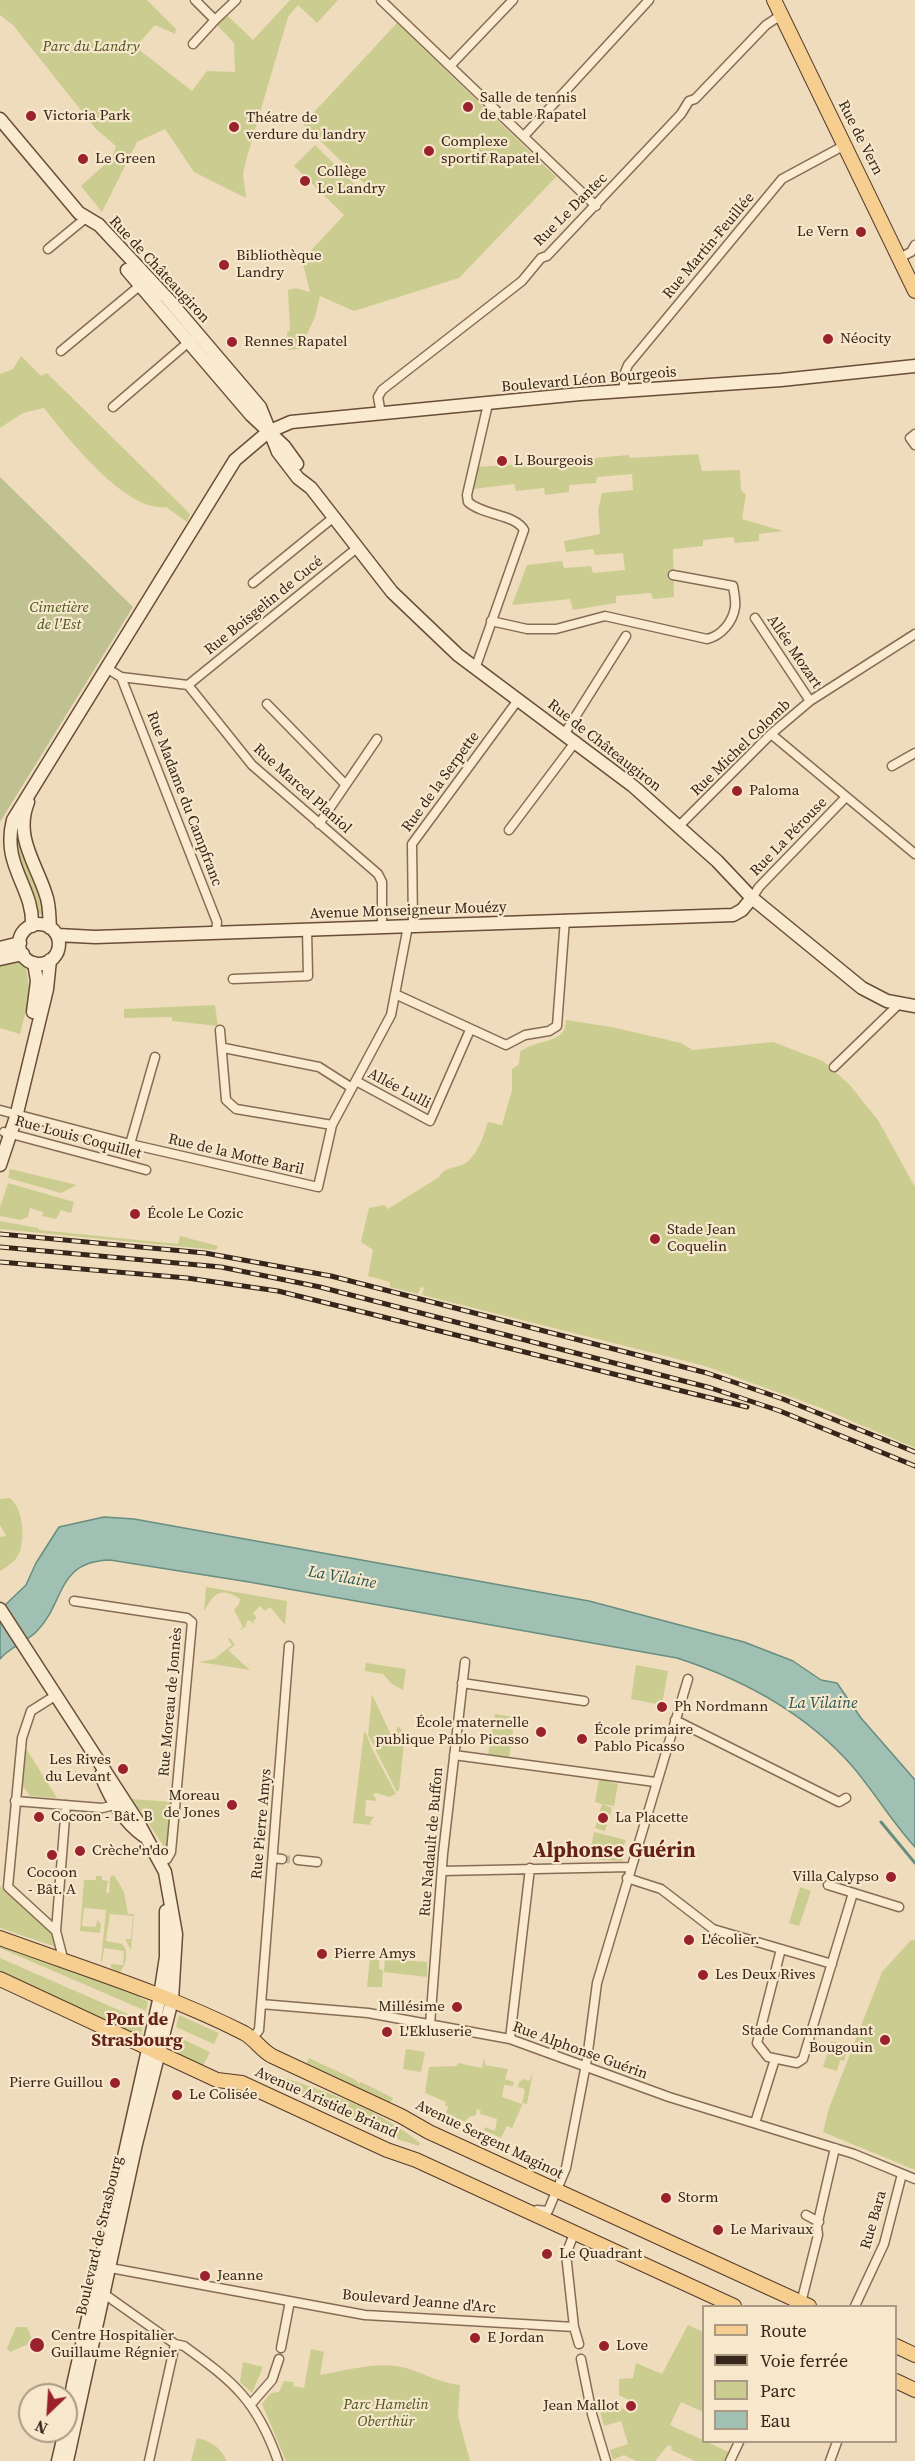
<!DOCTYPE html>
<meta charset="utf-8">
<style>
body{margin:0}
#map{position:relative;width:915px;height:2461px;overflow:hidden;background:#efdcbc;font-family:"Source Serif 4",serif}
canvas{display:block}
.legend{position:absolute;left:702px;top:2305px;width:195px;height:138px;box-sizing:border-box;background:#f7e7cb;border:2px solid #aa9984;margin:0;padding:8px 10px;list-style:none;font-size:18px;color:#36251a}
.legend li{display:flex;align-items:center;gap:12px;height:30px}
.legend b{width:30px;border:2px solid #aa9984}
.north{position:absolute;left:18px;top:2383px;width:60px;height:60px;box-sizing:border-box;background:#f7e7cb;border:2px solid #aa9984;border-radius:50%;rotate:205deg;font-size:16px;font-weight:700;line-height:24px;text-align:center;color:#36251a}
.north::after{content:'';display:block;margin:auto;width:21px;height:27px;background:#99222d;clip-path:polygon(50% 0,100% 100%,50% 72%,0 100%)}
</style>
<div id="map">
<canvas width="915" height="2461"></canvas>
<ul class="legend">
<li><b style="height:8px;background:#f6ce90"></b>Route</li>
<li><b style="height:8px;background:#36251a"></b>Voie ferrée</li>
<li><b style="height:16px;background:#cbcd90"></b>Parc</li>
<li><b style="height:16px;background:#a0c0b4"></b>Eau</li>
</ul>
<div class="north">N</div>
</div>
<script>
const ctx = document.querySelector('canvas').getContext('2d');
ctx.lineJoin = 'round';
function fill(path, color) {
  ctx.fillStyle = color;
  ctx.fill(path, 'evenodd');
}
function trace(path, color, width, dash) {
  ctx.strokeStyle = color;
  ctx.lineWidth = width;
  ctx.lineCap = dash ? 'butt' : 'round';
  ctx.setLineDash(dash || []);
  ctx.stroke(path);
}
function label(font, color, halo, rows, align = 'center') {
  ctx.font = font + ' "Source Serif 4",serif';
  ctx.lineWidth = 4.5;
  ctx.setLineDash([]);
  ctx.textBaseline = 'middle';
  ctx.strokeStyle = halo;
  ctx.fillStyle = color;
  for (const [text, x, y, turn = 0] of rows) {
    ctx.save();
    ctx.translate(x, y);
    ctx.rotate((+turn || 0) * Math.PI / 180);
    ctx.textAlign = isNaN(turn) ? turn : align;
    if (halo) ctx.strokeText(text, 0, 0);
    ctx.fillText(text, 0, 0);
    ctx.restore();
  }
}
fill(new Path2D(`
 M0 0H147L176 29 175 34 155 25 140 42 138 49 192 91 207 71 235 72 234 43 217 25 227 15 253 40 290 0H338L317 23 298 5 288 17 247 157 243 174 246 198 194 172 165 129 137 142 102 212 81 186 112 158 116 146 96 129 13 25 0 15Z
 M397 23 556 177 459 278 354 311 320 296 315 317 300 349 288 350 287 332 290 331 288 290 296 288 310 292 302 260 344 215 294 166 315 145 365 194 370 189 303 124Z
 M21 356 41 376 47 373 190 514 187 522 166 507C126 513 66 436 44 408L23 413 0 428V374L13 369Z
 M698 454 702 471 740 470 741 490 746 495 742 519 783 531 759 534V541L735 543 733 537 703 540V546L673 549 674 597 653 599 651 593 616 596V603L573 610 570 599 512 605 527 565 562 561 564 568 591 566 593 573 625 570 623 553 595 555 593 549 566 552 564 541 600 534 598 510 602 493 633 490 632 474 597 477 596 483 569 485V492L545 495 544 488 516 491 514 484 473 489 477 467 540 463 542 467 570 464 571 460 629 455 630 458Z
 M17 822C21 859 41 880 46 914H36L15 850Z
 M16 962 26 967 30 995 20 1034 0 1028V965Z
 M215 1005 218 1026 172 1021V1017L124 1018V1009Z
 M566 1020 611 1027 681 1043 693 1050 773 1042 823 1061 849 1084 878 1120 915 1187V1448L821 1408 705 1366 422 1295 424 1288 421 1287 418 1294 390 1287V1282L368 1276 373 1250 361 1242 369 1208 384 1205 388 1209 439 1177C446 1166 454 1169 464 1164 477 1157 484 1135 488 1122L502 1125 512 1090V1069L519 1064 520 1052C535 1038 566 1046 566 1020Z
 M10 1169 77 1185 61 1193 8 1178Z
 M8 1183 74 1202 71 1213 61 1210 56 1219 42 1216 43 1212 30 1208 28 1217 20 1220 0 1216V1207Z
 M0 1221 38 1228 39 1230 178 1244 180 1236 218 1246 216 1250 0 1229Z
 M10 1498C23 1509 25 1535 20 1551 17 1561 8 1566 0 1571V1537L6 1536 0 1525V1499Z
 M206 1587 287 1601 285 1625 270 1607 265 1611 260 1606 253 1613 257 1618 253 1621 255 1624 248 1620 245 1627 238 1632 243 1627 234 1610 239 1604 240 1599C220 1586 214 1594 204 1611Z
 M230 1638 235 1645 228 1650 250 1670 199 1662 214 1659 232 1645 228 1639Z
 M366 1663 406 1669 403 1690 392 1684 383 1674 365 1671Z
 M636 1665 668 1671 662 1705 631 1699Z
 M372 1694 390 1733 395 1734 398 1726 405 1734 399 1790 397 1792 368 1735Z
 M495 1714 515 1717 509 1758 488 1755Z
 M364 1732 366 1733 372 1749 396 1794 389 1797 376 1793 373 1794 377 1801 366 1800 365 1816 374 1817 370 1822 371 1825 353 1823Z
 M25 1750H27L57 1798 30 1796 22 1785Z
 M599 1779 618 1784 614 1806 603 1804 612 1808 605 1831 595 1828 602 1804 595 1802Z
 M132 1799 172 1802 168 1845 165 1848Z
 M594 1832 626 1840 620 1855 623 1856 622 1861 599 1860V1849L591 1847Z
 M114 1875 124 1892 128 1914H134L131 1950 125 1939H131L133 1916 110 1914 106 1941 122 1944C130 1952 125 1965 120 1973L111 1968V1964L123 1965 124 1951 104 1948 102 1963 101 1961 106 1910 84 1908 82 1926 96 1927 97 1920 101 1924 100 1933 80 1931 84 1880H96V1876H102V1880L108 1881 106 1892 109 1893 110 1877Z
 M0 1886 56 1936 59 1948 0 1928Z
 M800 1887 811 1891 799 1926 789 1923Z
 M915 1940V2170L823 2132 829 2108 882 1972 910 1941Z
 M0 1942 141 1995 140 1998 148 2001 146 2011 0 1948Z
 M370 1956 380 1957 379 1969 383 1970 382 1987H367Z
 M0 1958 144 2021 141 2035 137 2033 135 2036 0 1975Z
 M385 1959 427 1962V1977L384 1972Z
 M179 2015 219 2033 214 2044 176 2027Z
 M174 2035 210 2052 203 2066 177 2053 171 2047Z
 M831 2041 848 2046 844 2061 840 2060 837 2071 823 2067Z
 M406 2049 425 2052 421 2072 403 2069Z
 M484 2056 485 2065 508 2069 505 2079 514 2082 513 2086 504 2085 502 2097 522 2104 525 2089 518 2087 519 2082 524 2079 529 2081 533 2072 527 2104 523 2103 512 2128 507 2126 501 2138 484 2130 485 2127 495 2131 497 2119 480 2114 481 2111 477 2109 476 2115 469 2117 465 2122 446 2113 448 2107 445 2105 446 2102 425 2093 429 2067 457 2066 458 2063 482 2068Z
 M309 2058 356 2080 359 2084 361 2082 393 2098 390 2103 306 2065Z
 M278 2076C329 2092 378 2109 420 2143L419 2146C367 2131 323 2109 277 2081Z
 M688 2325 703 2332V2412L681 2402 670 2425 733 2454 730 2461H695L671 2450 672 2447 668 2445 655 2461H636L624 2455 613 2460 610 2450 628 2444 621 2421 604 2426 597 2400 633 2412 635 2403 619 2395V2379L633 2378 636 2363 662 2374Z
 M16 2327H27L32 2339 31 2343 10 2352 7 2348Z
 M311 2349 324 2352 320 2375C344 2371 371 2363 396 2366 418 2369 437 2383 460 2385L458 2416 470 2461H286L262 2404 271 2393 279 2392 284 2381 294 2382 293 2386 304 2388Z
 M243 2362 263 2367 252 2393 240 2382Z
 M197 2438C211 2441 220 2447 227 2461H191Z`), '#cbcd90');
fill(new Path2D(`
 M0 477 133 607 0 822Z`), '#bfc190');
const water = new Path2D(`
 M104 1517 134 1519 589 1601 744 1642 793 1661 821 1680 837 1683 861 1718 915 1780V1847C892 1822 875 1793 853 1767 806 1713 745 1680 677 1658L249 1582 110 1560C56 1561 65 1603 37 1631 27 1642 9 1647 0 1659V1610L26 1585 36 1563 59 1527Z`);
fill(water, '#a0c0b4');
trace(water, '#678e81', 1.5);
trace(new Path2D(`
 M881 1822 915 1863`), '#678e81', 3);
trace(new Path2D(`
 M282 1859 298 1860`), '#cab79c', 8, [8, 4]);
const street = new Path2D(`
 M195 0 215 20 236 0
 M381 0 596 206
 M193 44 215 20
 M450 66 513 0
 M524 136 649 0
 M48 249 87 217
 M899 258 911 252 915 245
 M61 351 143 283
 M624 391V375L628 365 782 179 845 145
 M113 407 191 340
 M381 414 378 397 382 390 522 281 541 258 547 256 681 114 689 101 695 99 766 25 781 15
 M915 434 910 438 915 445
 M253 583 334 517
 M755 618 810 701
 M491 621 527 629H556L605 616 707 639C721 636 733 622 735 607 736 601 734 592 733 586L673 575
 M108 669 121 677 188 685 252 765 378 874 382 882V927
 M475 669 524 530C515 514 484 516 468 502L467 495 488 404
 M121 677 217 922 216 932
 M188 685 357 548
 M267 704 345 784
 M565 733 626 636
 M771 734 915 854
 M892 766 915 753
 M319 824 377 739
 M679 826 771 734 810 701 915 634
 M509 830 576 741
 M752 898 759 887 846 797
 M413 925 412 844 518 700
 M233 979 308 976 307 929
 M395 994 506 1045 525 1035 549 1031 557 1026 565 919
 M220 1030 226 1100 236 1109 332 1125
 M224 1048 319 1067 352 1088
 M834 1067 899 1004
 M356 1081 430 1121 470 1030
 M0 1110 130 1144 318 1187 332 1125 391 1015 408 926
 M4 1132 146 1170
 M130 1144 155 1057
 M74 1601 187 1618 192 1622 171 1852 167 1859 160 1863
 M462 1683 584 1701
 M50 1699 31 1711 22 1738 8 1887 56 1931 64 1962
 M675 1720 839 1802 846 1798
 M454 1755 655 1782
 M15 1801 102 1808 119 1804
 M273 1858 282 1859
 M298 1860 317 1862
 M442 1871 630 1867
 M627 1878 661 1889 713 1929 832 1964
 M828 1885 899 1907
 M56 1931 66 1805
 M781 1949 757 2043 768 2057 797 2063 803 2059 853 1893
 M261 2004 368 2013 510 2039 669 2097 854 2154 915 2179
 M430 2025 443 1854 465 1662
 M252 2039 259 2030 289 1646
 M510 2039 530 1868
 M755 2123 775 2059
 M537 2210 548 2211 566 2168 587 2059 597 1983 688 1679
 M806 2215 819 2222
 M105 2267 365 2315 574 2327 566 2254 574 2234
 M100 2291 175 2344 149 2461
 M801 2303 818 2235 817 2226 835 2148
 M855 2306 884 2244 902 2174
 M574 2327 579 2344
 M175 2344 184 2346C234 2382 257 2401 278 2461
 M281 2348 290 2301
 M581 2359 592 2414 606 2461
 M251 2404 272 2380 279 2359
 M730 2461 739 2442
 M830 2461 837 2442`);
const secondary = new Path2D(`
 M0 119 79 213 99 225 168 299 260 407 278 452 298 478 311 488 392 592 458 655 633 786 717 861 752 898 862 988 887 1001 915 1006
 M127 270 251 415 284 446 297 464
 M28 802C14 837 36 863 46 895 50 906 49 917 50 928
 M19 944a20 20 0 1 1 40 0a20 20 0 1 1-40 0Z
 M32 926C34 887 1 866 13 820L235 460 268 432 291 422 322 419 580 394 781 380 915 366
 M57 935 95 937 733 915 742 910 752 898
 M0 948 20 943
 M0 959 23 954
 M33 1012 37 981 34 963
 M0 1165 16 1117 47 989 50 960
 M0 1609 138 1822 165 1872 176 1934 172 2000 136 2144 67 2461
 M101 1775C110 1798 124 1822 144 1836
 M66 2426 73 2385 160 1996 166 1957V1911
 M58 2461 65 2431`);
const primary = new Path2D(`
 M774 0 915 291
 M0 1938C82 1968 167 1994 244 2033 255 2039 261 2050 272 2056L401 2116 429 2132 809 2306
 M0 1979 217 2080 242 2083 387 2150 416 2160 734 2306
 M896 2346 915 2355
 M896 2381 915 2390`);
trace(street, '#876c55', 11);
trace(secondary, '#694d38', 15);
trace(primary, '#543a2a', 16);
trace(street, '#faeacf', 8);
trace(secondary, '#faeacf', 12);
trace(primary, '#f6ce90', 14);
const rail = new Path2D(`
 M0 1234 205 1253 331 1276 707 1373 783 1399 915 1452
 M0 1247 221 1267 320 1287 711 1388 780 1411 915 1466
 M0 1262 187 1278 278 1291 747 1407`);
trace(rail, '#36251a', 5);
trace(rail, '#f7e7cb', 3, [9]);
for (const [x, y, r, color] of [
 [468,107,6,"#99222d"],
 [31,116,6,"#99222d"],
 [234,127,6,"#99222d"],
 [429,151,6,"#99222d"],
 [83,159,6,"#99222d"],
 [305,181,6,"#99222d"],
 [861,232,6,"#99222d"],
 [224,265,6,"#99222d"],
 [828,339,6,"#99222d"],
 [232,342,6,"#99222d"],
 [502,461,6,"#99222d"],
 [737,791,6,"#99222d"],
 [135,1214,6,"#99222d"],
 [655,1239,6,"#99222d"],
 [662,1707,6,"#99222d"],
 [541,1732,6,"#99222d"],
 [582,1739,6,"#99222d"],
 [123,1769,6,"#99222d"],
 [232,1805,6,"#99222d"],
 [39,1817,6,"#99222d"],
 [603,1818,6,"#99222d"],
 [80,1851,6,"#99222d"],
 [52,1855,6,"#99222d"],
 [891,1877,6,"#99222d"],
 [689,1940,6,"#99222d"],
 [322,1954,6,"#99222d"],
 [703,1975,6,"#99222d"],
 [457,2007,6,"#99222d"],
 [387,2032,6,"#99222d"],
 [885,2040,6,"#99222d"],
 [115,2083,6,"#99222d"],
 [177,2095,6,"#99222d"],
 [666,2198,6,"#99222d"],
 [718,2230,6,"#99222d"],
 [547,2254,6,"#99222d"],
 [205,2276,6,"#99222d"],
 [475,2338,6,"#99222d"],
 [37,2345,8,"#99222d"],
 [604,2346,6,"#99222d"],
 [631,2406,6,"#99222d"]
]) {
  const dot = new Path2D();
  dot.arc(x, y, r, 0, 2 * Math.PI);
  ctx.fillStyle = color;
  ctx.fill(dot);
  trace(dot, '#f7e7cb', 2);
}
label('italic 15px', '#4a5320', '#f7e7cb', [
 ["Parc du Landry",91,47],
 ["Cimetière",59,608],
 ["de l'Est",59,625],
 ["Parc Hamelin",386,2405],
 ["Oberthür",386,2422]
]);
label('15px', '#36251a', '#f7e7cb', [
 ["Salle de tennis",480,98],
 ["de table Rapatel",480,115],
 ["Victoria Park",43,116],
 ["Théatre de",246,118],
 ["verdure du landry",246,135],
 ["Complexe",441,142],
 ["sportif Rapatel",441,159],
 ["Le Green",95,159],
 ["Collège",317,172],
 ["Le Landry",317,189],
 ["Le Vern",849,232,"right"],
 ["Bibliothèque",236,256],
 ["Landry",236,273],
 ["Néocity",840,339],
 ["Rennes Rapatel",244,342],
 ["L Bourgeois",514,461],
 ["Paloma",749,791],
 ["École Le Cozic",147,1214],
 ["Stade Jean",667,1230],
 ["Coquelin",667,1247],
 ["Ph Nordmann",674,1707],
 ["École maternelle",529,1723,"right"],
 ["publique Pablo Picasso",529,1740,"right"],
 ["École primaire",594,1730],
 ["Pablo Picasso",594,1747],
 ["Les Rives",111,1760,"right"],
 ["du Levant",111,1777,"right"],
 ["Moreau",220,1796,"right"],
 ["de Jones",220,1813,"right"],
 ["Cocoon - Bât. B",51,1817],
 ["La Placette",615,1818],
 ["Crèche'n'do",92,1851],
 ["Cocoon",52,1873,"center"],
 ["- Bât. A",52,1890,"center"],
 ["Villa Calypso",879,1877,"right"],
 ["L'écolier.",701,1940],
 ["Pierre Amys",334,1954],
 ["Les Deux Rives",715,1975],
 ["Millésime",445,2007,"right"],
 ["Stade Commandant",873,2031,"right"],
 ["Bougouin",873,2048,"right"],
 ["L'Ekluserie",399,2032],
 ["Pierre Guillou",103,2083,"right"],
 ["Le Colisée",189,2095],
 ["Storm",678,2198],
 ["Le Marivaux",730,2230],
 ["Le Quadrant",559,2254],
 ["Jeanne",217,2276],
 ["Centre Hospitalier",51,2336],
 ["Guillaume Régnier",51,2353],
 ["E Jordan",487,2338],
 ["Love",616,2346],
 ["Jean Mallot",619,2406,"right"]
], 'left');
label('15px', '#36251a', '#f7e7cb', [
 ["Rue de Vern",860,138,63],
 ["Rue Le Dantec",571,210,-45],
 ["Rue Martin-Feuillée",709,246,-50],
 ["Rue de Châteaugiron",159,270,47],
 ["Boulevard Léon Bourgeois",589,380,-5],
 ["Rue Boisgelin de Cucé",264,606,-39],
 ["Allée Mozart",794,652,56],
 ["Rue de Châteaugiron",604,746,38],
 ["Rue Michel Colomb",741,748,-44],
 ["Rue de la Serpette",441,782,-54],
 ["Rue Marcel Planiol",302,789,42],
 ["Rue Madame du Campfranc",184,799,69],
 ["Rue La Pérouse",789,837,-46],
 ["Avenue Monseigneur Mouézy",408,911,-2],
 ["Allée Lulli",399,1089,28],
 ["Rue Louis Coquillet",78,1138,15],
 ["Rue de la Motte Baril",236,1155,13],
 ["Rue Moreau de Jonnès",171,1702,-85],
 ["Rue Pierre Amys",262,1824,-85],
 ["Rue Nadault de Buffon",432,1842,-85],
 ["Rue Alphonse Guérin",580,2051,20],
 ["Avenue Aristide Briand",326,2103,24],
 ["Avenue Sergent Maginot",489,2140,26],
 ["Rue Bara",874,2220,-74],
 ["Boulevard de Strasbourg",100,2236,-77],
 ["Boulevard Jeanne d'Arc",419,2302,5]
]);
label('italic 16px', '#295650', '#f7e7cb', [
 ["La Vilaine",342,1578,10],
 ["La Vilaine",823,1704]
]);
label('bold 18px', '#642218', '#f7e7cb', [
 ["Pont de",137,2020],
 ["Strasbourg",137,2041]
]);
label('bold 21px', '#642218', '#f7e7cb', [
 ["Alphonse Guérin",614,1852]
]);
</script>
